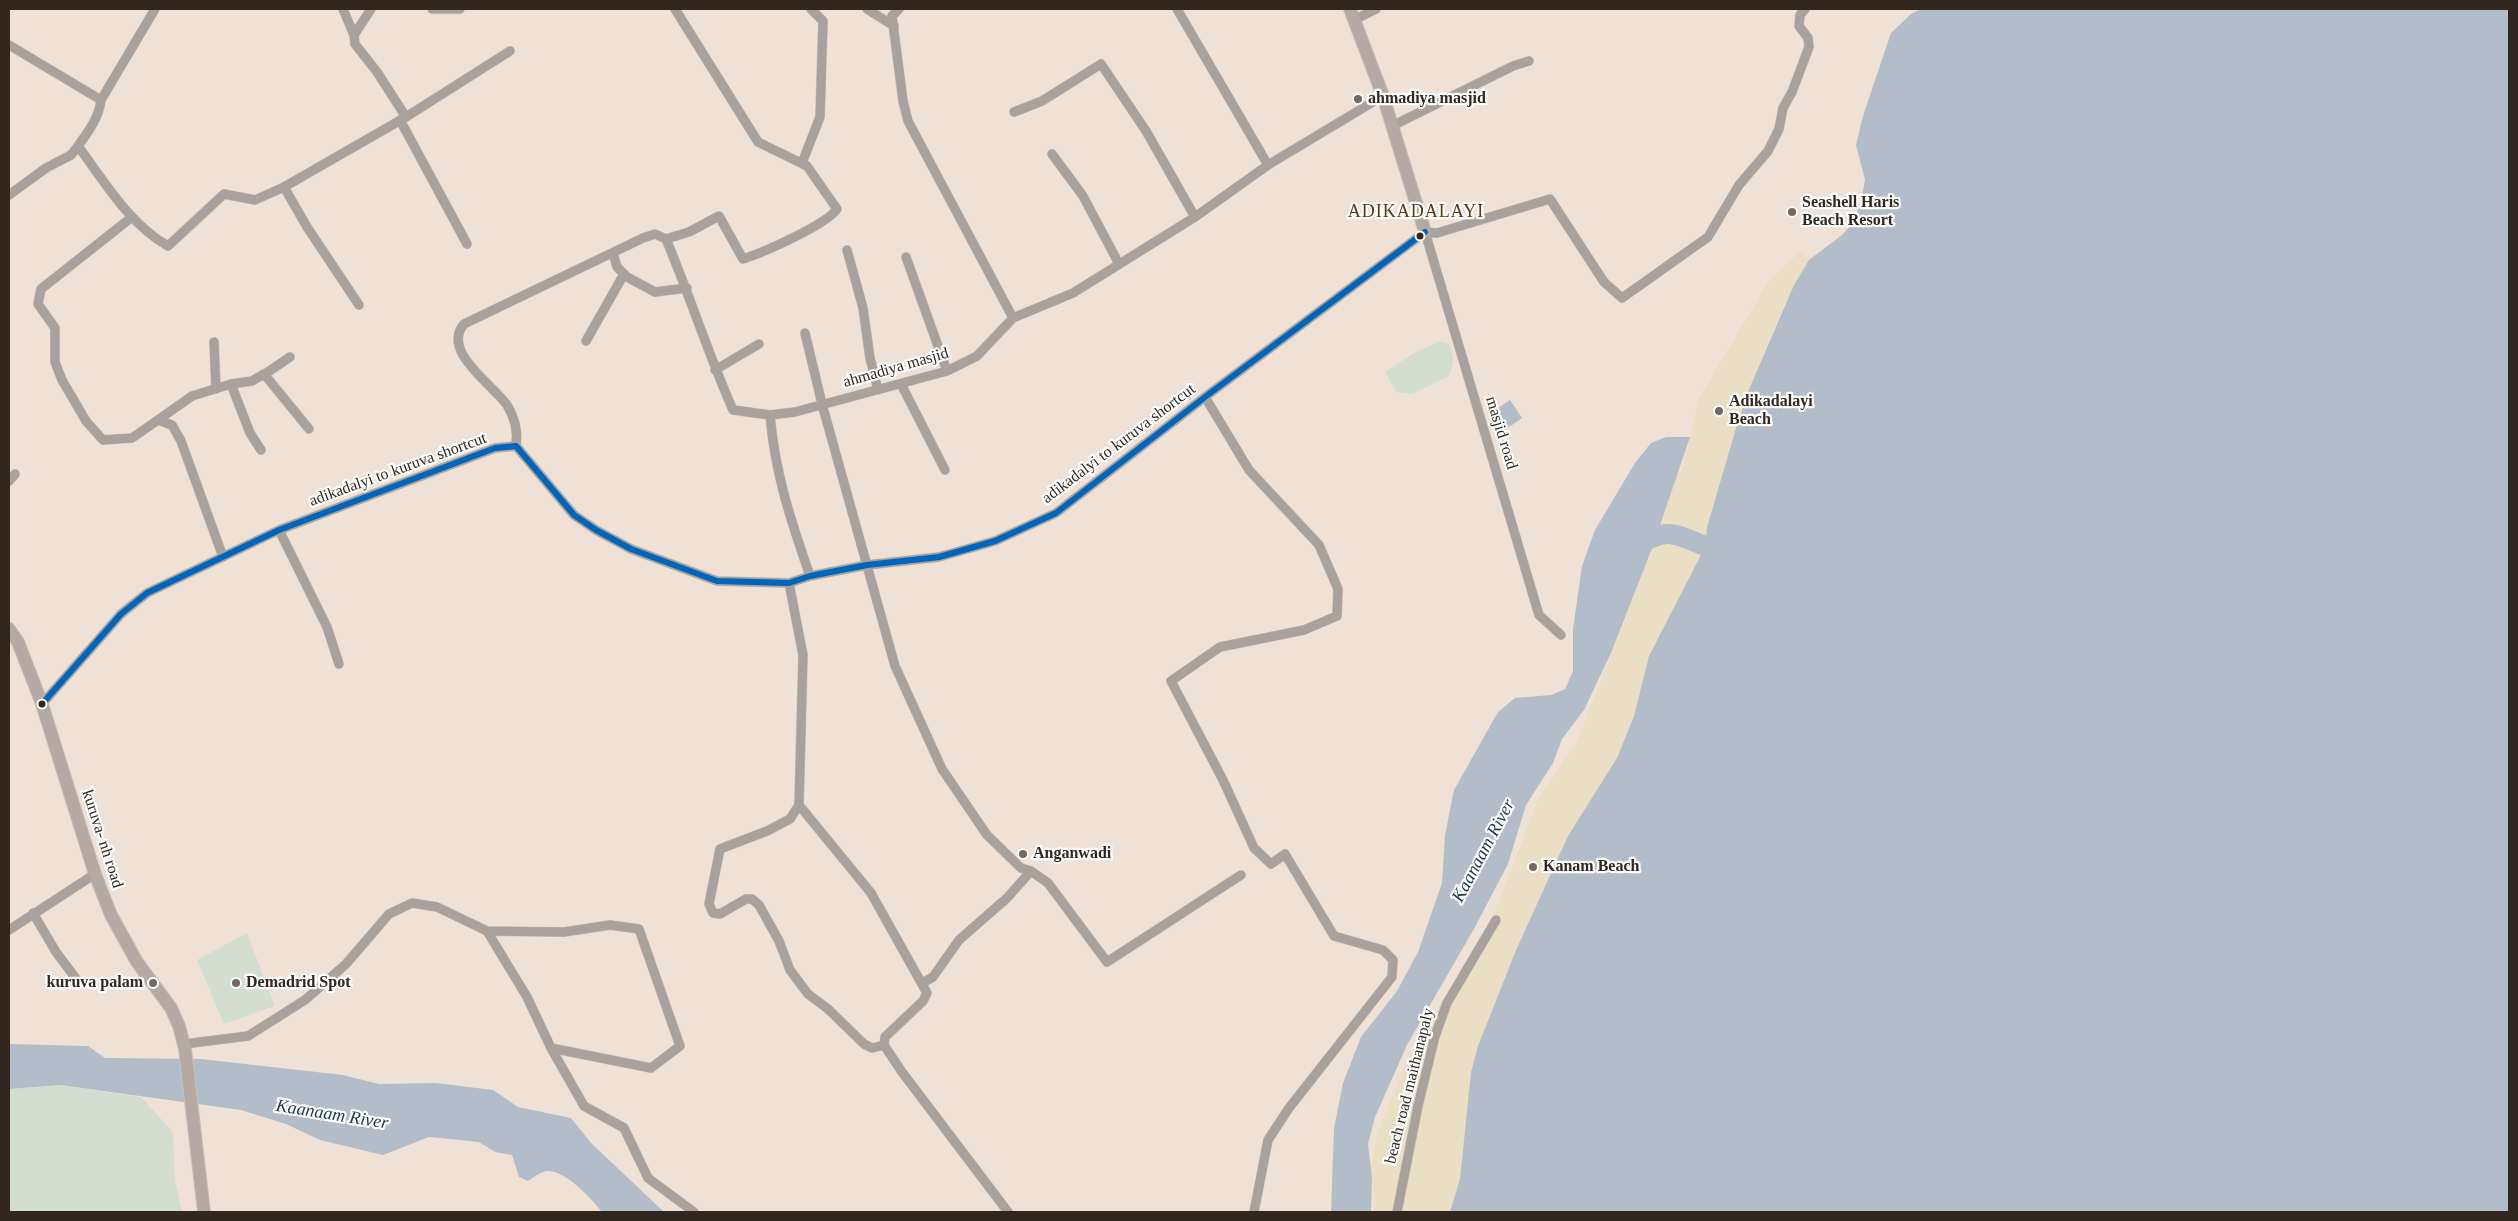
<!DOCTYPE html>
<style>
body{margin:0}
#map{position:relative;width:2518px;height:1221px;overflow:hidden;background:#f0e1d6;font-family:"Times New Roman",serif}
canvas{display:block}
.frame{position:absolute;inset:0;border:10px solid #31271f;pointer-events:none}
</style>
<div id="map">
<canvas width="2518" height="1221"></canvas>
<div class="frame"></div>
</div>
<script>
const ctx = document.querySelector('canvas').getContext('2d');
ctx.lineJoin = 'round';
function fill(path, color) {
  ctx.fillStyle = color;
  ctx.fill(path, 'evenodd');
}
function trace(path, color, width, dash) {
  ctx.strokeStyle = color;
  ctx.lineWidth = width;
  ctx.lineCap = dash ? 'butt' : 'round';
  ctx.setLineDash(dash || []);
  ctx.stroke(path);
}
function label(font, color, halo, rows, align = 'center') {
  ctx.font = font + ' "Times New Roman",serif';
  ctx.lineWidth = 4.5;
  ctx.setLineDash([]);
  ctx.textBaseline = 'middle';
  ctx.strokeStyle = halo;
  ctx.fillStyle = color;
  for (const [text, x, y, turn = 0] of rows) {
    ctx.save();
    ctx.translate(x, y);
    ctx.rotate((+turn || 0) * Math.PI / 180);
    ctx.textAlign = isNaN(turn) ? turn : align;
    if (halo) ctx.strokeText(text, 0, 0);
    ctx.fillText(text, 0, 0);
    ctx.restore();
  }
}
fill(new Path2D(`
 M1440 341 1448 344C1456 356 1454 363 1449 376L1412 394 1396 392 1385 372 1412 354Z
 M247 933 275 1006 224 1024 197 960Z
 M60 1085 141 1097 173 1132 175 1180 182 1212H9V1089Z`), '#d4ded0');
fill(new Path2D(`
 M1800 252 1809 260C1760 342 1735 436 1707 527L1705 546 1649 656 1634 716 1617 758 1568 836 1516 950 1478 1046 1471 1072 1460 1179 1450 1212H1375L1371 1167 1377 1135 1408 1057 1491 922 1540 795 1576 744 1658 534 1659 490 1682 471 1699 398 1770 279Z`), '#eadec4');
fill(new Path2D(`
 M1921 9H2509V1212H1450L1460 1179 1471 1072 1478 1046 1516 950 1568 836 1617 758 1634 716 1649 656 1705 547 1707 527 1737 425 1750 387 1794 285 1809 260 1842 235 1853 223 1861 201 1865 180 1856 145 1863 116 1891 33 1911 14Z
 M1510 400 1522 418 1502 432 1489 414Z
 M1666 437H1690L1653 546 1611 653 1584 710 1562 739 1553 763 1526 805 1508 864 1475 927 1407 1045 1375 1117 1368 1144 1372 1177 1371 1212H1331L1334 1128 1343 1083 1361 1037 1397 991 1418 952 1442 883 1445 835 1454 790 1498 712 1515 698 1551 695 1565 689 1573 671V629L1582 566 1595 530 1635 463 1651 443Z
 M9 1044 88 1046 105 1058 201 1059 343 1075 379 1084 436 1083 493 1090 518 1107 571 1118 591 1143 664 1212H602C591 1198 569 1174 550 1171 542 1170 534 1177 528 1181L519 1177 512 1155 495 1152 479 1142 429 1137 383 1155 320 1140 286 1124 241 1110 60 1085 9 1089Z`), '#b2bdc9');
trace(new Path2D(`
 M1635 546C1669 528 1670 532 1705 546`), '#b2bdc9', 20);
const street = new Path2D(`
 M343 9 354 35
 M432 9H460
 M867 9 894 26
 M899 9 892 16 903 101 908 121 1013 318
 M1177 9 1268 165
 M1354 20 1376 9
 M9 45 101 100 155 9
 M101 100C99 118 88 132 78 146 104 181 129 224 168 246L224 194 255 200 284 187 406 117 377 72 355 44 354 35 371 9
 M1014 112 1042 101 1101 64 1146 131 1195 217
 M406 117 510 51
 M400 120 467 244
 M1392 126 1513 66 1529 61
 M1052 154 1083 196 1119 264
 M802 163 820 117 823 21 811 9
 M284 187 307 227 359 305
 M9 195 46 168 71 155 78 146
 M132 217 41 289 38 304 55 328V362L62 380 86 421 103 440 132 438 158 420 172 425 181 441 223 557
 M1425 232 1437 233 1550 199 1604 282 1622 298 1708 237 1739 185 1768 151 1779 129 1783 108 1792 92 1809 47 1808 38 1799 26 1800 15 1805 9
 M1425 232 1539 615 1561 635
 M666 239C690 296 708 354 733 410L770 415 795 412 947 371 977 356 1013 318 1073 293 1195 217 1268 165 1383 96
 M847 250 863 308 870 358 878 390
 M613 253 617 267 627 277 655 292 687 288
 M906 257 947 371
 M805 333 822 404 895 666 942 769 987 835 1021 868 1031 871 1048 883 1107 962 1241 875
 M586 341 624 274
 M214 342 216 389
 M715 370 759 344
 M265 374 290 357
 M231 384 252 381 264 374 309 429
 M901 384 945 470
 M1205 397 1249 470 1319 545 1338 589 1337 616 1304 630 1220 647 1171 681 1223 780 1254 848 1271 864 1285 854 1334 936 1383 950 1393 960 1392 977 1289 1108 1268 1140 1254 1212
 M770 415C775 474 791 521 810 576
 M158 420 192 396 231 384 250 433 261 450
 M516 446C518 432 515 418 507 405 492 384 441 351 464 324L643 238 655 234 666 239 689 232 719 216 743 259C762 253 826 225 837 209L807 166 758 142 675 9
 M9 481 15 474
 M279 530 327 627 339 664
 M789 583 803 655 799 805 871 893 927 993 923 1001 885 1037 884 1045 902 1072 1008 1212
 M42 704 121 614 147 593 279 530 495 448 516 446 574 515 596 530 631 549 717 581 789 583 810 576 867 565 939 557 995 541 1056 513 1205 397 1425 232
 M799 805 790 819 767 831 720 849 709 904 713 913 720 914 746 899H752L759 905 779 941 790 970 808 994 828 1009 864 1044 872 1048 884 1045
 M33 913 56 952 80 984
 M9 930 95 874
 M487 931 527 997 551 1048
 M922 983 933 977 959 940 1007 898 1031 871
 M184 1044 248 1036 305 1000 346 964 389 914 412 903 437 907 487 931 564 932 610 925 639 929 680 1046 651 1068 551 1048 584 1106 624 1128 648 1178 694 1212
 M1397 1212 1418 1106 1435 1036 1447 1003 1496 920`);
const secondary = new Path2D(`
 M1350 9 1383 96 1425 232
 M9 629 18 642 42 704 95 874 111 915 137 962 171 1008 179 1026 185 1049 204 1212`);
trace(street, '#cbc0b8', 10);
trace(secondary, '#cbc0b8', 14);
trace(street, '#a9a19c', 9);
trace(secondary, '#b4aaa3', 12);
trace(new Path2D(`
 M42 704 121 614 147 593 279 530 495 448 516 446 574 515 596 530 631 549 717 581 789 583 810 576 867 565 939 557 995 541 1056 513 1205 397 1425 232`), '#0065bd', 6);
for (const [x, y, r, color] of [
 [1358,99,5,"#74685f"],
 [1792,212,5,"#74685f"],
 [1420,236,4.5,"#31271f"],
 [1719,411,5,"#74685f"],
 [42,704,4.5,"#31271f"],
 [1023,854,5,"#74685f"],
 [1533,867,5,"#74685f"],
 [153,983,5,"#74685f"],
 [236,983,5,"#74685f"]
]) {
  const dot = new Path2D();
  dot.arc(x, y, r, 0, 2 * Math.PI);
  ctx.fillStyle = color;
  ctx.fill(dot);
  trace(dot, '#fff', 2);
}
label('bold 16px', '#31271f', '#fff', [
 ["ahmadiya masjid",1368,99],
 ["Seashell Haris",1802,203],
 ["Beach Resort",1802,221],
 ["Adikadalayi",1729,402],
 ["Beach",1729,420],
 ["Anganwadi",1033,854],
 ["Kanam Beach",1543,867],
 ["kuruva palam",143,983,"right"],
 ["Demadrid Spot",246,983]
], 'left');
label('16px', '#31271f', '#fff', [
 ["ahmadiya masjid",896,368,-16],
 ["masjid road",1501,433,73],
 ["adikadalyi to kuruva shortcut",1119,444,-37],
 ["adikadalyi to kuruva shortcut",398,470,-20],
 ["kuruva- nh road",102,839,72],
 ["beach road maithanapaly",1410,1086,-76]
]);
ctx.letterSpacing = '1px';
label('18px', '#5f360b', '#fff', [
 ["ADIKADALAYI",1416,212]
]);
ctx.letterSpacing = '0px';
label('italic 18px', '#143a5a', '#fff', [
 ["Kaanaam River",1484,851,-62],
 ["Kaanaam River",332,1115,9]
]);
</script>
